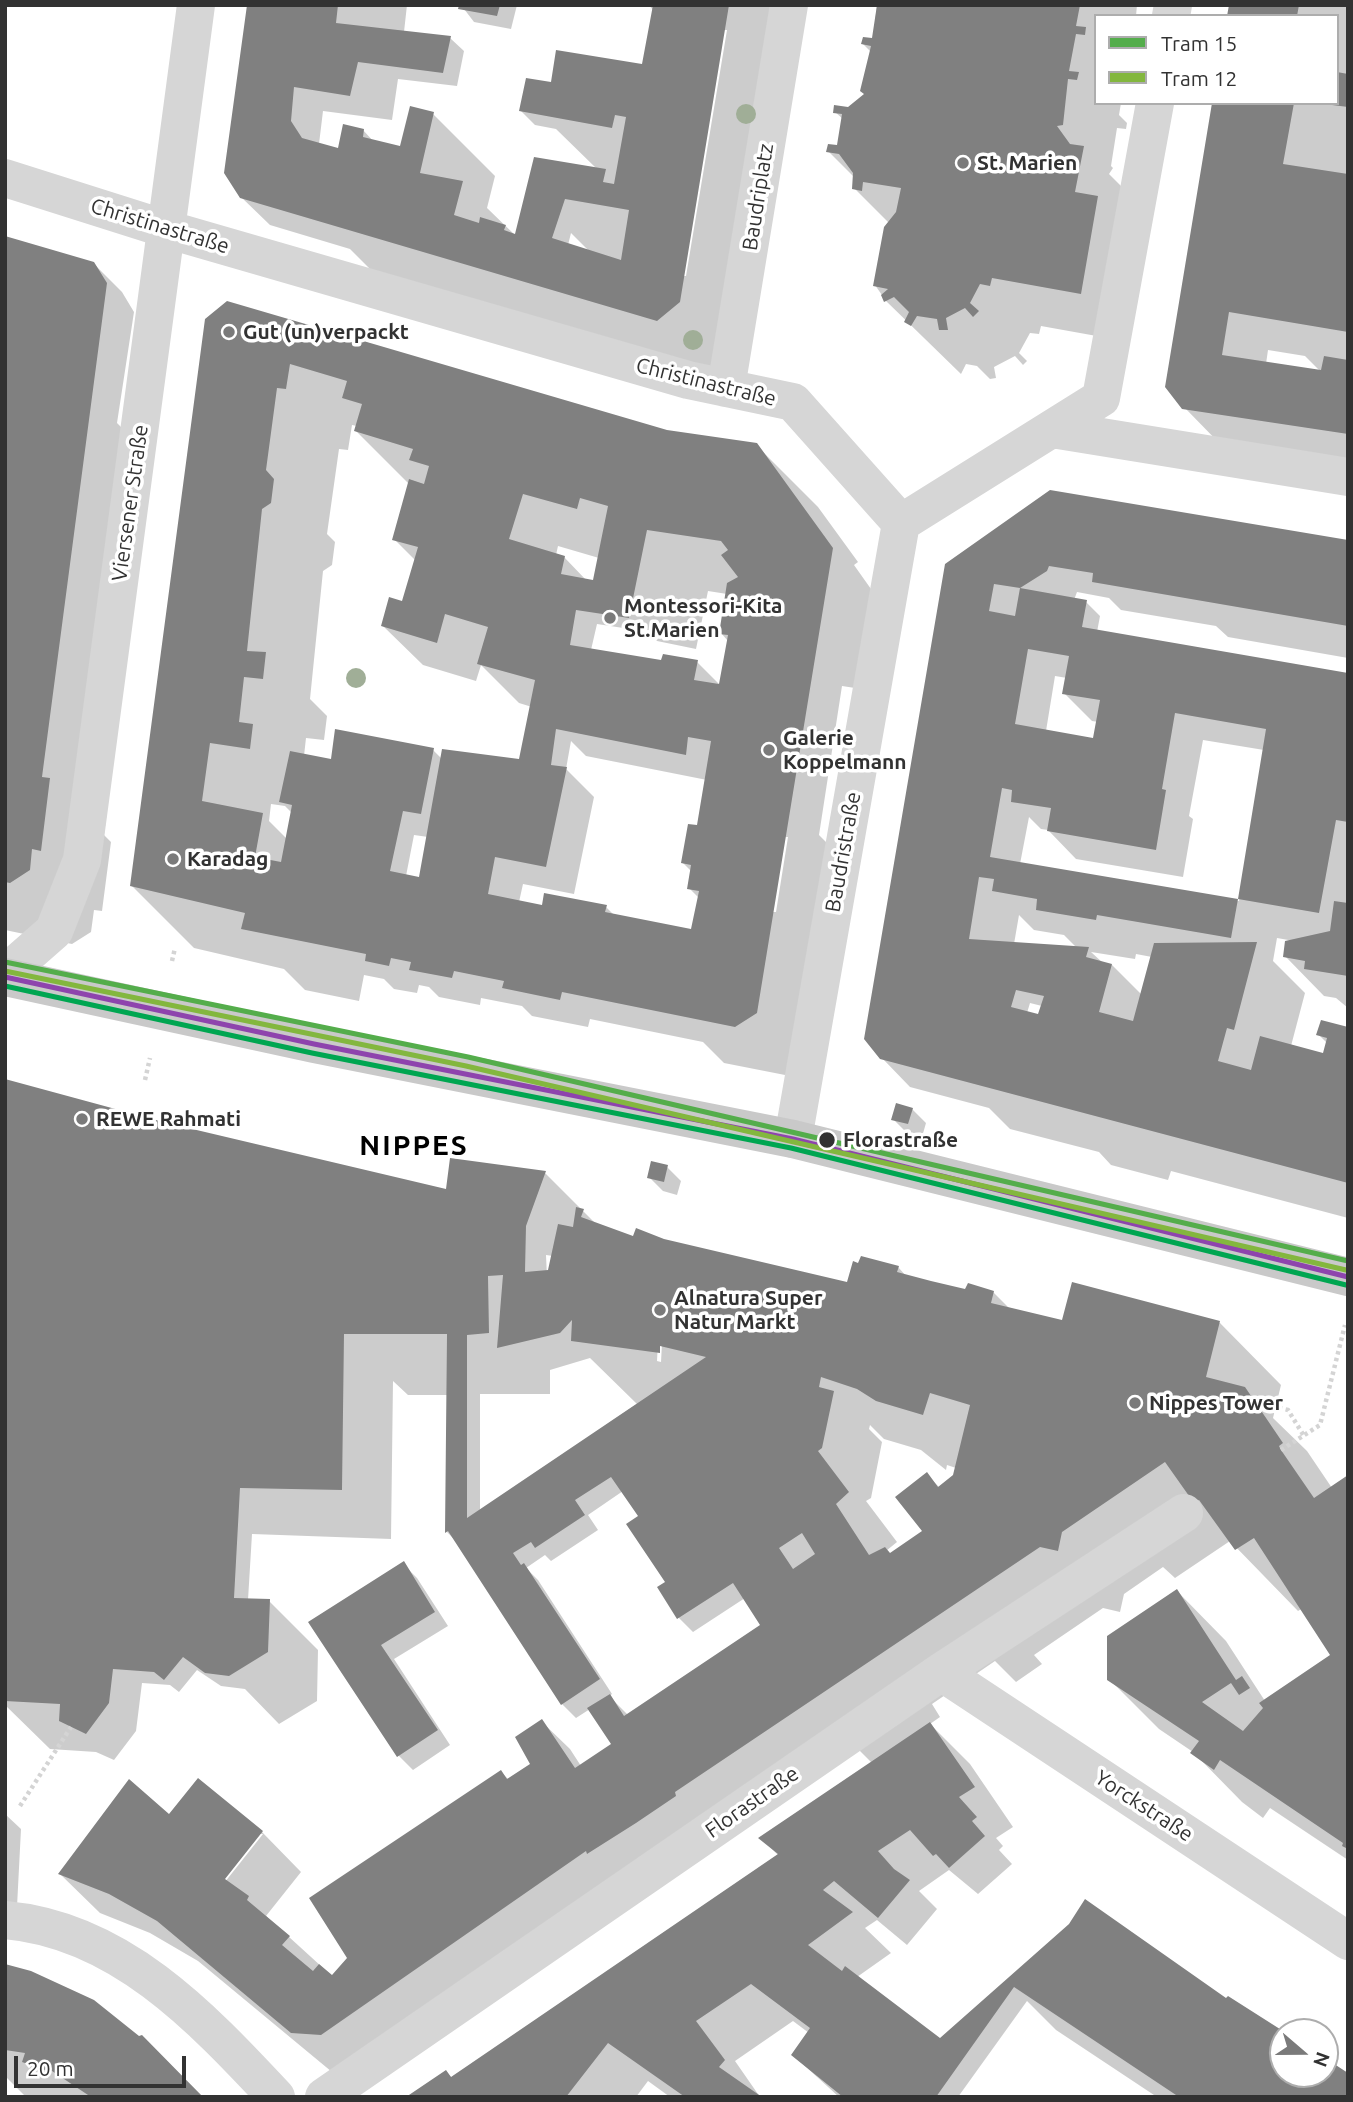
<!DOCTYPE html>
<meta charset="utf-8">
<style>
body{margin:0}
#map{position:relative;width:1353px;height:2102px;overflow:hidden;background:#fff;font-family:Ubuntu,sans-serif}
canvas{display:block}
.frame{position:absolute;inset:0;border:7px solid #323232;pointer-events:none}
.legend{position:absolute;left:1094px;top:14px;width:245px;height:91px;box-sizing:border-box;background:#fff;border:2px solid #adadad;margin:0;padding:9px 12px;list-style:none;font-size:21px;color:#323232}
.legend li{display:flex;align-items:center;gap:14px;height:35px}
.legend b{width:35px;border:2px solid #adadad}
.north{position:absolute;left:1269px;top:2018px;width:70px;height:70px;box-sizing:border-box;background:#fff;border:2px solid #adadad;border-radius:50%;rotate:110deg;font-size:19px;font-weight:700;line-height:28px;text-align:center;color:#323232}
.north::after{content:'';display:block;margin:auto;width:24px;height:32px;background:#7a7a7a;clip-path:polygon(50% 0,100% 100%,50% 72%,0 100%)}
.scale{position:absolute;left:14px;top:2056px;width:172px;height:32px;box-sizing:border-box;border:4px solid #323232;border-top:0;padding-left:9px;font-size:21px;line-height:24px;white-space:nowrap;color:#323232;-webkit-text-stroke:5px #fff;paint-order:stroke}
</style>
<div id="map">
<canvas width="1353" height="2102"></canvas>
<div class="frame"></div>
<ul class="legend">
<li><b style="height:9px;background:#54ad4b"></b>Tram 15</li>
<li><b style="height:9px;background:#83b73e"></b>Tram 12</li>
</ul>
<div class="north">N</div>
<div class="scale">20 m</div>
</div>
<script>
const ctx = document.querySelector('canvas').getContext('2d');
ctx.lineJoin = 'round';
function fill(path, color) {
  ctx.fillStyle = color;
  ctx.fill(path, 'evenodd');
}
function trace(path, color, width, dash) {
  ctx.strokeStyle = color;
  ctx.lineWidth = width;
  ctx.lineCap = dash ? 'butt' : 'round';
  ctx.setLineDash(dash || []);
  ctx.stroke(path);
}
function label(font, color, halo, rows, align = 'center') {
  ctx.font = font + ' Ubuntu,sans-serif';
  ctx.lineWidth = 7;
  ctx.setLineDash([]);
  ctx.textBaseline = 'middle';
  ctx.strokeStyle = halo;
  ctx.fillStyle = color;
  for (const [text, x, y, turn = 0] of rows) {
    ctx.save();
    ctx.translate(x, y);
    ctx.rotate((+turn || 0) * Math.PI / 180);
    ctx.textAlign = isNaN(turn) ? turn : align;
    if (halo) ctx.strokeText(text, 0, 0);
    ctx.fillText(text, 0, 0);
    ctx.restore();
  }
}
fill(new Path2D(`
 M249 5H407L404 32 450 38 464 51 457 86 398 79 392 120 323 111 319 144 339 150 363 130 374 142 401 148 433 114 495 176 487 208 516 236 597 169 556 129 535 125 521 111 557 85 643 68 653 10 649 5H775L719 382 384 283 350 249 270 225 241 197ZM723 30H727L686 276H683ZM571 233 590 252 568 245Z
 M461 5H517L511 29 474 22Z
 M877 5H1137L1136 16H1096V103H1121L1119 115 1127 123 1126 129 1117 128 1111 166 1113 168 1109 174 1132 197 1130 342 1041 326 1039 334 1030 333 1019 353 1027 361 1023 365 1015 356 994 367 996 378 990 379 977 366 966 364 961 374 886 301 875 285 889 223 854 188 855 178 828 151 838 147 843 119 835 112 848 109 866 95 871 52 863 44 873 40Z
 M1231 5H1348V467L1224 448 1184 407 1214 103H1337V16H1229ZM1268 350 1305 356 1321 372 1266 364Z
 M5 238 93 263 122 292 134 312 117 423 151 457 104 835 111 842 102 911 94 910 91 932 72 944 5 930Z
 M206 320 666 432 756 445 818 507 858 562 854 565 871 589 855 688 842 686 819 835 831 847 806 1062 785 1075 724 1063 703 1042 590 1019 588 1027 532 1016 522 1006 481 998 480 1005 439 997 429 987 419 985 417 993 394 989 384 979 364 975 359 1001 305 990 284 969 194 948 132 886ZM352 425 357 426 356 431 409 484 394 539 416 561 403 603 383 626 423 665 476 681 481 665 519 703 532 707 525 763 442 759 433 750 331 761 304 756 306 738 324 740 327 716 310 699 323 571 332 565 335 542 327 534 339 449 348 450ZM558 546 599 558V583L587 581 564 557 556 555ZM708 591 727 594 721 633 728 641 720 685 697 662H663L591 650 597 624 643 631V627L657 641 696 649ZM571 741 586 756 707 780 699 827 683 863 691 871 689 888 699 898 692 931 615 916 606 907H543L519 902 523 884 574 894 594 797 566 769ZM271 804 285 806 292 813 287 839 269 821ZM414 835 428 837 420 879 406 876ZM785 837H788L776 912H772Z
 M1348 542V658L1228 637 1216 626 1121 610 1109 598 1077 592 1074 600 1086 602 1100 616 1097 632 1348 675V1008L1336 998 1324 996 1285 956 1294 941 1277 938 1273 961 1305 993 1291 1046 1324 1055 1328 1044 1318 1034 1348 1029V1218L1171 1171 1168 1180 1111 1165 1099 1152 1010 1129 989 1108 910 1087 882 1058 946 565ZM1055 676 1067 678 1064 693 1092 721 1098 722 1094 740 1046 731ZM1203 740 1264 750 1239 901 1020 864 1029 817 1041 829 1048 830 1076 859 1183 877 1193 819 1189 816ZM1019 915 1034 930 1064 935 1076 947 1014 944ZM1091 952 1135 959 1136 954 1152 957 1142 995 1112 965 1103 963ZM1030 1003 1042 1006 1039 1016 1027 1013Z
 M5 1081 166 1124 447 1191 545 1173 597 1225 634 1239 664 1241 848 1284 898 1267 907 1277 967 1291 993 1292 1010 1309 1061 1322 1220 1323 1281 1385 1273 1418 1307 1451 1332 1488 1348 1477V1860L1270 1808 1263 1818 1242 1802 1193 1752 1159 1729 1109 1679 1177 1591 1226 1641 1265 1701 1340 1668 1303 1608 1298 1611 1230 1541 1175 1578 1163 1567 1124 1594 1120 1612 1103 1608 1034 1655 1042 1664 1016 1682 995 1661 932 1704 940 1717 930 1724 970 1764 1013 1827 996 1838 1003 1846 999 1850 1012 1864 978 1894 949 1870 919 1891 937 1909 907 1945 877 1920 865 1928 891 1953 857 1977 940 2041 1071 1925 1225 2000 1283 2033V2074H1325V2060L1348 2097H1157L1056 2030 1027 2001 958 2097H839L793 2055 809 2033 793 2021 735 2061 760 2097H670L648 2081 636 2097H409L446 2072 452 2078 779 1856 761 1838 872 1763 850 1741 332 2072 198 1961 150 1933 100 1913 60 1874 169 1817 262 1832 301 1872 266 1916 333 1977 501 1772 509 1780 530 1766 542 1722 570 1749 581 1766 613 1744 590 1709 576 1718 562 1704 459 1544 447 1532 448 1395H408L393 1381 391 1539 252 1534 248 1600 269 1601 318 1650 317 1701 279 1724 245 1689 221 1686 197 1670 179 1692 170 1685 142 1683 136 1731 114 1760 96 1752 50 1749 5 1705ZM546 1255 553 1256 547 1277ZM661 1285H665L661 1362 657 1361ZM590 1358 637 1404 480 1511V1394H550V1370ZM870 1425 884 1439 921 1450 946 1470 947 1465 956 1468 954 1476 940 1488 926 1474 922 1533 890 1555 886 1551 897 1542 866 1501 871 1498 882 1442 869 1429ZM623 1491 640 1517 667 1582 659 1588 679 1618 693 1632 745 1598 762 1626 628 1715 609 1696 612 1694 538 1580 526 1568 545 1555 551 1561 598 1530 588 1515ZM258 1834H263L221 1887 218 1885Z
 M912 1109 926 1123 922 1137 907 1133 893 1119Z
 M667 1167 681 1181 677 1195 663 1191 649 1177Z
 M403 1564 417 1578 448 1626 394 1659 450 1745 413 1770 399 1756 311 1622Z
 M5 1814 21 1829 17 1907 5 1906Z
 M5 1966 201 2097H26L5 2076Z`), '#0003');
fill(new Path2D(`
 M247 5H338L336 23 451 36 443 73 358 62 350 96 294 87 291 121 302 138 338 148 343 124 364 129 363 137 400 146 410 106 434 112 420 173 463 181 454 215 479 223 480 217 506 225 504 230 515 234 534 157 606 169 603 182 614 184 626 117 615 115 612 128 519 111 526 78 551 82 556 50 642 64 653 5H729L680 302 657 321 240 198 224 173ZM565 199 629 210 621 260 552 238Z
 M459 5H500L497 16 458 9Z
 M877 5H1080L1076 26 1086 27 1085 35 1076 34 1069 71 1079 72 1077 80 1068 79 1063 125 1057 126 1070 144 1084 146 1075 192 1098 196 1081 294 992 278 990 286 980 284 970 303 979 311 973 317 965 308 946 318 948 330H939L937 319 917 316 911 326 904 322 909 312 894 297 884 302 881 295 888 289 873 286 884 227 896 212 901 188 863 182 862 191 852 189 853 173 839 154 826 152 828 144 837 145 842 114 833 113 834 105 848 107 864 94 860 91 871 46 861 44 863 37 872 38Z
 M1229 5H1299L1297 16H1227Z
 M1337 72 1348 74V107L1332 105 1337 103Z
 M1212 103H1294L1283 164 1348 174V332L1229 312 1222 355 1321 370 1324 356 1348 360V434L1182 409 1165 387Z
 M5 236 94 262 107 283 42 777 50 778 41 851 32 849 30 870 10 883 5 882Z
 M227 301 667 430 757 443 833 548 757 1013 735 1027 562 992 560 1000 502 988 504 981 454 971 452 978 409 970 411 962 391 958 389 966 365 961 366 954 241 929 245 913 130 886 205 319ZM290 364 347 381 342 398 362 404 354 431 413 449 409 460 429 466 424 484 409 479 392 540 418 547 402 601 389 597 381 626 437 643 445 614 488 627 477 664 535 680 519 759 442 749 419 877 390 871 403 811 421 814 434 748 335 729 331 759 290 751 279 802 292 805 281 862 255 857 263 813 202 801 210 743 250 749 253 724 239 722 244 677 263 679 266 652 247 651 262 509 271 503 274 479 266 470 277 388 286 389ZM523 494 577 509 580 498 608 506 593 580 561 574 565 556 509 539ZM647 530 721 541 728 550 721 555 738 577 727 583 719 634 728 635 719 684 694 680 698 660 663 654 661 660 570 645 576 610 629 618ZM556 729 686 755 688 737 711 741 697 825 688 824 681 863 691 865 687 889 699 891 691 929 605 912 607 905 544 893 542 905 488 894 495 857 546 867 567 767 551 765Z
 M1050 490 1348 540V626L1092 582 1093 573 1049 566 1047 571 1020 588 1087 600 1082 627 1348 673V822L1336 820 1319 913 1238 899 1266 729 1175 713 1162 789 1166 790 1156 850 1047 831 1051 808 1011 802 1012 790 1002 788 990 857 1238 899 1231 938 1097 915 1096 920 1036 910 1037 899 992 891 994 879 979 877 969 939 1089 947 1086 957 1112 964 1099 1012 1133 1021 1154 943 1257 942 1234 1030 1227 1028 1218 1061 1251 1070 1260 1036 1323 1053 1327 1038 1316 1035 1321 1020 1348 1027V1183L880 1059 864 1039 945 564ZM994 584 1020 588 1015 616 989 611ZM1028 649 1069 656 1062 694 1100 700 1093 738 1015 724ZM1016 990 1044 996 1038 1014 1011 1007Z
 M1334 901 1348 903V976L1304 969 1305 961 1283 957 1285 941 1330 931Z
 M5 1079 167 1123 446 1189 450 1158 546 1171 526 1226 525 1272 548 1270 558 1224 573 1227 576 1207 584 1209 581 1217 633 1236 636 1228 664 1239 847 1282 853 1261 858 1263 861 1256 899 1266 897 1272 931 1281 965 1289 968 1283 994 1291 991 1303 1062 1320 1072 1282 1220 1321 1206 1377 1245 1387 1283 1443 1279 1446 1281 1450 1314 1498 1348 1475V1849L1342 1846 1343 1843 1220 1760 1214 1770 1190 1753 1199 1741 1107 1680V1636L1177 1589 1236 1680 1242 1676 1250 1688 1239 1695 1231 1683 1202 1702 1243 1731 1263 1708 1259 1703 1330 1655 1254 1538 1235 1550 1199 1500 1194 1503 1165 1462 1062 1532 1058 1551 1040 1547 675 1792 676 1796 636 1823 587 1854 586 1851 321 2035 291 2033 157 1921 109 1894 58 1874 129 1779 169 1814 198 1778 263 1831 225 1879 249 1896 247 1900 290 1936 282 1945 313 1971 319 1964 332 1975 347 1958 309 1898 501 1770 507 1779 530 1764 515 1737 542 1719 575 1768 611 1744 587 1708 610 1694 624 1716 760 1625 733 1583 677 1619 657 1587 665 1582 626 1524 638 1516 611 1477 575 1500 585 1515 535 1548 531 1542 513 1553 521 1565 524 1563 600 1679 561 1705 448 1531 445 1533 447 1334H344L342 1490 240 1488 234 1598 270 1599 268 1652 229 1676 205 1673 183 1657 164 1680 154 1672 113 1669 109 1703 86 1734 59 1721 60 1704 5 1701ZM503 1275 497 1348 560 1333 572 1320 571 1341 660 1353V1346L706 1357 467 1518V1335L489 1333 488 1276ZM821 1377 857 1389 876 1401 923 1415 930 1393 970 1405 953 1475 938 1487 927 1472 895 1497 922 1531 890 1553 885 1547 869 1555 836 1504 849 1492 818 1451 822 1448 834 1391 819 1387ZM802 1533 815 1554 793 1569 779 1548Z
 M896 1103 913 1108 908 1124 891 1120Z
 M651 1161 668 1165 664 1182 647 1178Z
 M404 1561 435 1612 381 1645 438 1730 397 1757 308 1622Z
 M930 1722 975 1787 959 1797 977 1817 972 1821 985 1836 949 1868 936 1854 933 1856 910 1830 878 1851 894 1869 910 1880 878 1918 834 1881 823 1890 853 1912 808 1945 842 1971 845 1966 940 2038 1069 1924 1085 1899 1226 1998 1228 1996 1283 2031V2074H1325V2058L1348 2073V2097H1179L1014 1987 936 2097H843L791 2055 810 2028 751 1984 696 2021 725 2060 719 2067 762 2097H685L608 2043 566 2097H406L446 2070 451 2077 778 1854 758 1838Z
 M5 1964 31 1971 94 2000 139 2036 142 2035 203 2097H91L46 2067 45 2070 22 2062 25 2053 5 2050Z`), '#808080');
trace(new Path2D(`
 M172 961 175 948
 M145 1080 150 1058
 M1272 1406 1288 1410 1304 1436
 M1281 1450 1320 1425 1345 1325
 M20 1806 71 1727`), '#d4d4d4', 4.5, [3.5, 3.5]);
trace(new Path2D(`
 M1171 16 1173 5
 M5 178 166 229 688 380 793 402 901 523
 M726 388 789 5
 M1052 429 1348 477
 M901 523 1101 398 1155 103
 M5 974 54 931 82 860 196 5
 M793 1139 901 523
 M941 1672 1348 1941
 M5 1920C120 1930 201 2017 276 2097
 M324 2097 941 1672 1184 1513`), '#d6d6d6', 38);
trace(new Path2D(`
 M5 977 314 1044 793 1139 1348 1277`), '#c9c9c9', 38);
trace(new Path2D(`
 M5 977 314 1044 793 1139 1348 1277`), '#8e44ad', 5);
trace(new Path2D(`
 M5 986 312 1053 791 1148 1346 1285`), '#00a651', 5);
trace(new Path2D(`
 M5 962 468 1057 1348 1261`), '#54ad4b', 5);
trace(new Path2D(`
 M5 971 466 1066 1346 1270`), '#83b73e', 5);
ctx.fillStyle = '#a0ae97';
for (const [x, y] of [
 [746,114],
 [693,340],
 [356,678]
]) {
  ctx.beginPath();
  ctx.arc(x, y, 10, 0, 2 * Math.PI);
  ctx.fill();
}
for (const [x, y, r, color] of [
 [963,163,7,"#7a7a7a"],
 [229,332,7,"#7a7a7a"],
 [610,618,7,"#7a7a7a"],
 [769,750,7,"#7a7a7a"],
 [173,859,7,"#7a7a7a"],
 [82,1119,7,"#7a7a7a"],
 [827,1140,9,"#323232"],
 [660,1310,7,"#7a7a7a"],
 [1135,1403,7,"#7a7a7a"]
]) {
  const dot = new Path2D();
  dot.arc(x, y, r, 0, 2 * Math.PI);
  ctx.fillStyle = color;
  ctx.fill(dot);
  trace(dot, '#fff', 2.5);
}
label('bold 21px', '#323232', '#fff', [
 ["St. Marien",977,163],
 ["Gut (un)verpackt",243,332],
 ["Montessori-Kita",624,606],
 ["St.Marien",624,630],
 ["Galerie",783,738],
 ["Koppelmann",783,762],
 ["Karadag",187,859],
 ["REWE Rahmati",96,1119],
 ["Alnatura Super",674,1298],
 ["Natur Markt",674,1322],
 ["Nippes Tower",1149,1403]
], 'left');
label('21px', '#323232', '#fff', [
 ["Baudriplatz",758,197,-81],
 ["Christinastraße",160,226,17],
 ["Christinastraße",706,382,14],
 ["Viersener Straße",130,503,-82],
 ["Baudristraße",843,852,-80],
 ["Florastraße",752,1802,-35],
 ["Yorckstraße",1144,1806,33]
]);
label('bold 21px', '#323232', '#fff', [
 ["Florastraße",843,1140]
], 'left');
ctx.letterSpacing = '2px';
label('bold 28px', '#000', '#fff', [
 ["NIPPES",414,1146]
]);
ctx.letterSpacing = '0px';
</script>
